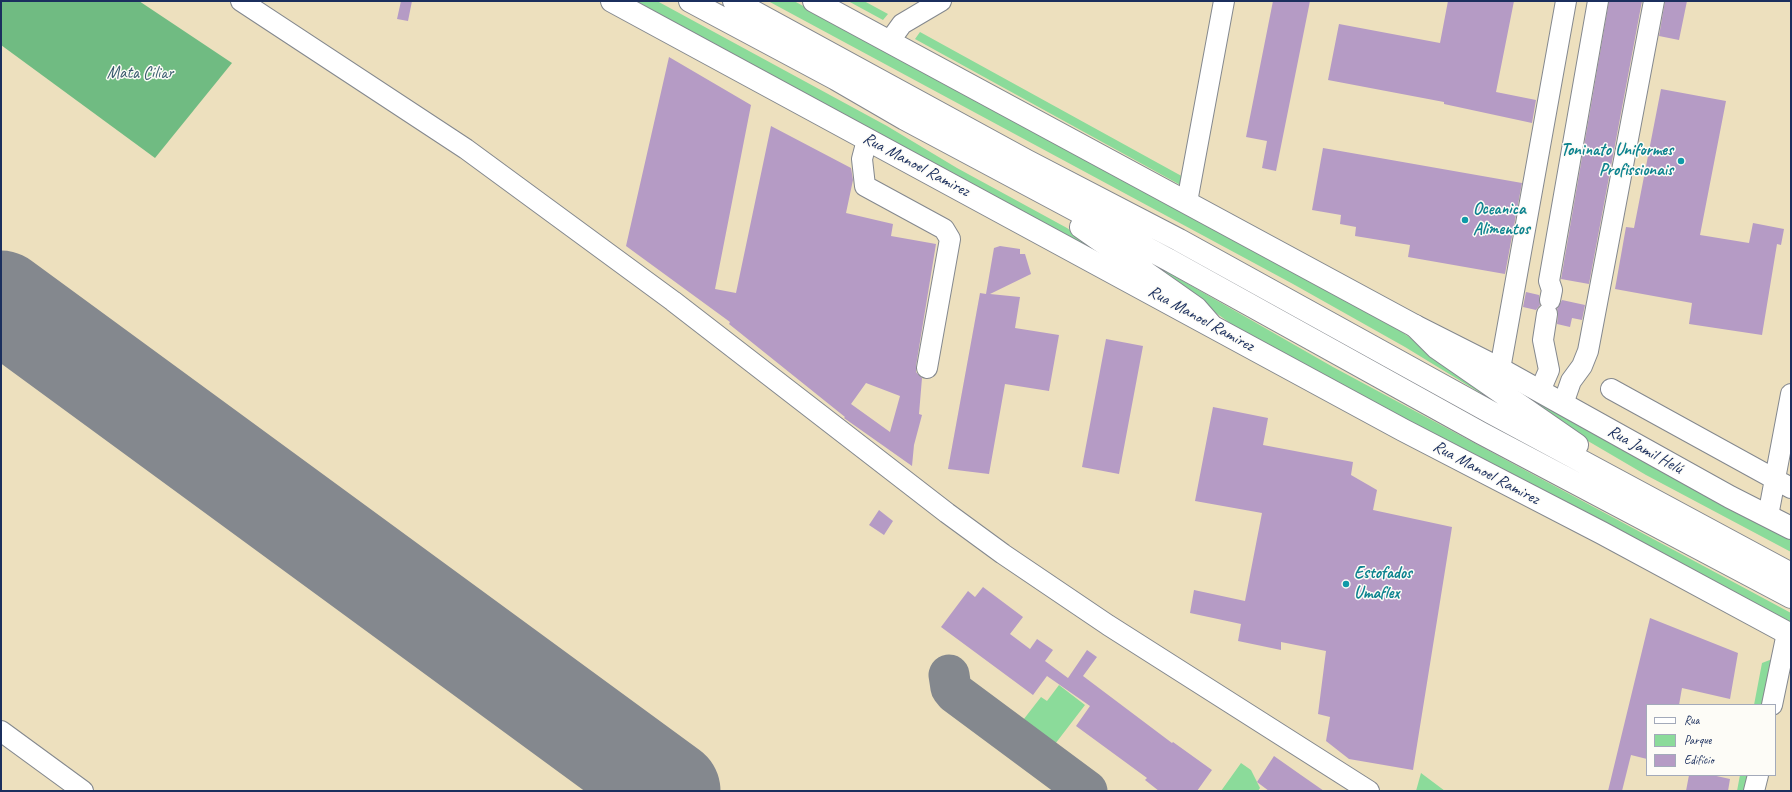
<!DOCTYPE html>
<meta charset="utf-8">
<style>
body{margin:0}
#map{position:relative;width:1792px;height:792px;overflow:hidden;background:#ede0be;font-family:Caveat,sans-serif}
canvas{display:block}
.frame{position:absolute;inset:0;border:2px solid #1b2f5e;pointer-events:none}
.legend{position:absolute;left:1646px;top:704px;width:130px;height:72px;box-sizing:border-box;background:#fdfcf7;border:1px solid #a3aaba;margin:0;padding:5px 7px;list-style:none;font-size:12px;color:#1b2f5e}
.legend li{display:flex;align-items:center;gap:8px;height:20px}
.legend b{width:20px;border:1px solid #a3aaba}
</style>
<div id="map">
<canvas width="1792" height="792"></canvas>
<div class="frame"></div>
<ul class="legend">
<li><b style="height:5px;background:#fff"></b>Rua</li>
<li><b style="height:11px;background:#8bdb9a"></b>Parque</li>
<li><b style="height:11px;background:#b59bc5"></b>Edifício</li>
</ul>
</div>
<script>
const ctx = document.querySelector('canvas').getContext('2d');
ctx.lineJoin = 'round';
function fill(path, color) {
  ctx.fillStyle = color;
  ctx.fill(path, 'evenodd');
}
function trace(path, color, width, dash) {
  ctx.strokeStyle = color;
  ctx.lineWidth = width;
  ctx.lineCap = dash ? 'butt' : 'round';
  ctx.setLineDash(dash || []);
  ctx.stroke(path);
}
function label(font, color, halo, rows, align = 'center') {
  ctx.font = font + ' Caveat,sans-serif';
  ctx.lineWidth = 3;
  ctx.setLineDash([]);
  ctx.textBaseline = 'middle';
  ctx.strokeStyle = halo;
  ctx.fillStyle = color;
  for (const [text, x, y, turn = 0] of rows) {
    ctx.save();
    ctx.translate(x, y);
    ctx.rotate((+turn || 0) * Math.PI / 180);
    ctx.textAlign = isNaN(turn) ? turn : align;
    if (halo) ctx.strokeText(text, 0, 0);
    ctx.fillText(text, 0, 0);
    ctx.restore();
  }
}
fill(new Path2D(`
 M630 1H657L887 126 957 168 1067 228 1121 265Z
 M768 1H794L1352 302 1402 332 1502 403 1500 405 1405 347 1293 284Z
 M848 1H864L888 14 883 20Z
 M920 32 1187 179 1184 187 915 39Z
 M1155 265 1333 367 1791 613V628L1238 329 1153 267Z
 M1503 385 1579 422 1791 538V552L1646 475 1576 434Z
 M1775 658 1765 705H1754L1762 663Z
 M1059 685 1085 705 1052 748 1020 724 1041 697 1047 701Z
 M1241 763 1251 770 1260 788 1258 791H1221Z
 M1421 773 1445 791H1416Z
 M1740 775H1752L1748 791H1737Z`), '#8bdb9a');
fill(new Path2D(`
 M1 1H139L232 63 155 158 1 45Z`), '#70bb82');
trace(new Path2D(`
 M949 675 951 688 955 693 1087 791`), '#84888e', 41);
trace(new Path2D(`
 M1 301 670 791`), '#84888e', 101);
fill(new Path2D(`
 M401 1H412L408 21 397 19Z
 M1273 1H1310L1276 171 1262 168 1267 141 1246 137Z
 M1448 1H1514L1496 92 1536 100 1532 123 1444 104V102L1328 80 1339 24 1440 43Z
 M1609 1H1642L1589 284 1561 279Z
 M1665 1H1687L1679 40 1659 36Z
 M669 57 751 105 715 289 736 293 771 126 851 168 853 180 846 213 893 224 891 236 936 244 916 366V372L922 378 919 414 922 415 914 445 912 466 844 418 845 417 729 324 730 322 626 246ZM866 383 900 396 890 432 851 404Z
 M1661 89 1726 101 1700 235 1749 243 1753 223 1784 229 1781 245 1777 244 1762 335 1689 324 1692 303 1615 289 1626 227 1634 228Z
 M1323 148 1522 183 1505 274 1408 257 1410 245 1355 236 1356 227 1340 224 1341 215 1312 210Z
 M1000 246 1020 249V254H1025L1031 274 990 294 1020 297 1015 328 1059 335 1049 391 1005 384 989 474 948 469 980 293 986 294 994 248Z
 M1526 292 1539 295 1540 305 1536 310 1523 307Z
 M1562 300 1585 305 1582 320 1572 318 1570 327 1557 324 1558 315 1557 309Z
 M1106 339 1143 346 1119 474 1082 467Z
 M1213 407 1268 418 1263 445 1353 462 1351 475 1377 490 1373 510 1452 527 1413 770 1349 759 1326 741 1330 717 1318 714 1326 651 1281 642V650L1238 641 1241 624 1190 613 1194 590 1245 601 1262 513 1195 501Z
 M879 510 893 521 884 535 869 525Z
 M983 587 1023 617 1010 634 1030 649 1037 639 1053 650 1045 661 1068 678 1087 650 1097 657 1083 676 1172 743 1173 742 1212 770 1197 791H1159L1145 780 1147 778 1076 726 1090 706 1047 676 1033 695 941 627 968 591 975 597Z
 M1650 618 1738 653 1730 699 1682 688 1679 705H1647V759L1631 755 1622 791H1608Z
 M1274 756 1301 775 1324 791H1269L1257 782Z
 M1689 775H1712L1730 779 1728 791H1686Z`), '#b59bc5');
const minor = new Path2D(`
 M241 1 466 149 673 301 947 513 1003 554 1108 625 1369 791
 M889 42 902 24 941 1
 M867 140 862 159 865 186 944 229 950 239 927 368
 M1187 202 1224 1
 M1550 300 1552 290 1549 281 1598 1
 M1500 369 1566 1
 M1611 389 1791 488
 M1540 391 1549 370 1543 340 1547 314
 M1563 404 1571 381 1582 366 1588 351 1654 1
 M1768 516 1791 394
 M1772 705 1787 633
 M1 731 83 791
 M1754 791 1758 775`);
const major = new Path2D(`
 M612 1 1403 430 1602 533 1791 635
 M814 1 1415 326 1500 369 1730 497 1791 528`);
const highway = new Path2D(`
 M690 1 836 79 905 119 1169 260 1481 433 1791 597
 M734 1 1027 161 1179 240 1492 413 1791 574
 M1081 227 1196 308 1210 324
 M1415 326 1437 348 1577 445`);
trace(minor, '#84888e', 22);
trace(major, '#84888e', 24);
trace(highway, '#84888e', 24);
trace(minor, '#fff', 20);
trace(major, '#fff', 22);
trace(highway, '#fff', 22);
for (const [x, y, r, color] of [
 [1681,161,4,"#0f9aa8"],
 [1465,220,4,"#0f9aa8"],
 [1346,584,4,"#0f9aa8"]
]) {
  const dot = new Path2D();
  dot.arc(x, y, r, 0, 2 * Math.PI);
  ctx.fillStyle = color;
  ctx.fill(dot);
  trace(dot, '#fdfcf7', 1.5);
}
label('17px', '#375a6d', '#fdfcf7', [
 ["Mata Ciliar",140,74]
]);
label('bold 17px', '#0d838f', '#fdfcf7', [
 ["Toninato Uniformes",1673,151,"right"],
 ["Profissionais",1673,171,"right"],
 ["Oceanica",1473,210],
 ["Alimentos",1473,230],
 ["Estofados",1354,574],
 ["Umaflex",1354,594]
], 'left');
label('17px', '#1b2f5e', '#fdfcf7', [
 ["Rua Manoel Ramirez",916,165,28],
 ["Rua Manoel Ramirez",1201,319,29],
 ["Rua Jamil Helú",1645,450,29],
 ["Rua Manoel Ramirez",1486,473,28]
]);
</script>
